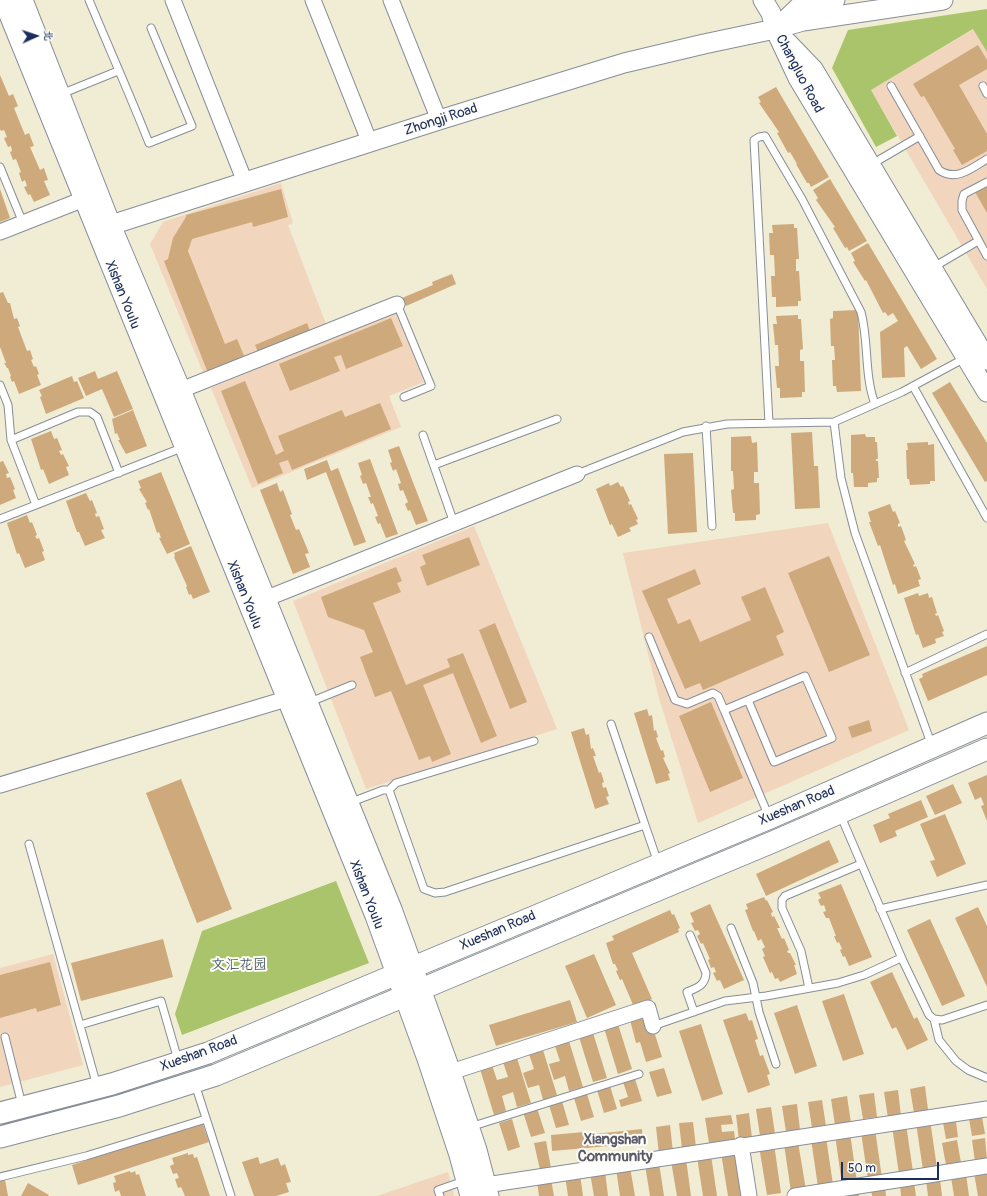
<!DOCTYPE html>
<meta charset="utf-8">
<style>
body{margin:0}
#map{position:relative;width:987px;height:1196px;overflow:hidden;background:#f1ecd4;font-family:Pangolin,"LXGW WenKai TC",sans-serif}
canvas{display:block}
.north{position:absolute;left:16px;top:16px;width:40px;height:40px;-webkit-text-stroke:3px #fdfcf7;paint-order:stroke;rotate:87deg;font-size:11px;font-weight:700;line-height:16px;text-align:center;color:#1b2f5e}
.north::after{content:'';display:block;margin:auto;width:14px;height:18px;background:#1b2f5e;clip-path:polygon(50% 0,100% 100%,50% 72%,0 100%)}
.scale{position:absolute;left:841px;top:1162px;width:98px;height:18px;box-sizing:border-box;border:2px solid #1b2f5e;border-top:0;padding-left:5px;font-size:12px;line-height:14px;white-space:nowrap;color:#1b2f5e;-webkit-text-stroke:3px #fdfcf7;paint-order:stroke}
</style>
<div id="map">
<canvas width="987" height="1196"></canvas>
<div class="north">北</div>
<div class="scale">50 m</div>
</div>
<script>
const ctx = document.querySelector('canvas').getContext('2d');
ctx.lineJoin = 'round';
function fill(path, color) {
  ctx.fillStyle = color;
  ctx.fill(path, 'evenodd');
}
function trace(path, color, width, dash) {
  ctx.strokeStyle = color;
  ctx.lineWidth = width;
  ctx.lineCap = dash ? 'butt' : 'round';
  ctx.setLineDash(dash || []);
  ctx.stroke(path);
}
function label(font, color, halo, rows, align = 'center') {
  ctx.font = font + ' Pangolin,"LXGW WenKai TC",sans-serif';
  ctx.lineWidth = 4;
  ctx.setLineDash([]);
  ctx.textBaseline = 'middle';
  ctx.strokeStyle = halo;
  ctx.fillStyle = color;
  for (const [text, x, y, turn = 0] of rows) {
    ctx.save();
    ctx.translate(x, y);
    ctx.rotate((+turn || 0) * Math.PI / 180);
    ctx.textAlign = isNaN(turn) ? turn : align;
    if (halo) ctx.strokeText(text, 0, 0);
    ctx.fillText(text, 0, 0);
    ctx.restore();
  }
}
fill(new Path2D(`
 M974 29 987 52V289L871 90Z
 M281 183 293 223 288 225 329 332 207 382 150 244 163 222Z
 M396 312 424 382 389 396 401 427 252 488 211 388Z
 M828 523 909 730 698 823 659 698 623 553Z
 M474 526 557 729 366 789 293 601Z
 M53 954 83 1065 0 1087V968Z
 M448 1172 454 1196H377Z`), '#f1d5bd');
fill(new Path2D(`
 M987 9V52L973 29 871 90 897 136 876 147 832 68 848 30Z
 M336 881 369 963 182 1035 175 1014 202 931Z`), '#a9c46a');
fill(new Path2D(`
 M978 45 987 60V69L959 85 987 134V151L962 165 953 150 955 149 924 96 921 97 913 84Z
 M0 75 9 96 13 94 18 106 14 108 25 135 29 133 34 146 30 147 40 170 44 168 48 180 44 181 50 195 34 202 30 194 28 195 24 187 27 186 25 180 22 182 19 173 21 172 16 159 13 160 10 152 12 151 11 146 8 147 4 138 7 137 4 130 1 131 0 129Z
 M776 87 829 177 811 187 809 183H807L796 164H797L790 152 788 153 777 133 779 132 759 103 761 102 758 97Z
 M830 179 867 241 849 251 847 247 845 248 833 228 835 227 816 200 818 198 813 190Z
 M987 185V213L975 192Z
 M0 189 10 218 0 222Z
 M281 189 288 217 253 227 252 222 192 239 188 251 225 344 237 339 245 358 208 373 164 261 168 259 173 238 186 217V215Z
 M794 224V228H797L799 259H796V271H799L801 301H798V306L776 307V297H772L771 276H775L774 255H770L769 233H773L772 225Z
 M868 243 937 359 921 369 907 346 904 348 905 377 882 378 880 332 898 321 893 313 888 316 885 312 883 313 866 280 865 281 853 262 855 261 851 253Z
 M452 274 456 284 406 306 402 298 433 285 432 282Z
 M3 292 8 303H10L14 319 17 318 20 326 18 327 27 351 30 350 33 359 31 360 34 367 36 366 39 374 37 375 41 385 19 394 14 381 12 382 10 377 11 376 8 368H7L4 363H6L0 347V293Z
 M858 310 861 391 837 392 836 386H833L832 360H835L834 346H831L830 319 833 318V311Z
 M798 315V319H801L803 349 800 350V361H804L805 392H802V397L780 398V388H777L775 366H779L778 345H775L773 324H777L776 316Z
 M391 318 403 346 346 369 341 355 334 357 340 371 290 391 279 364Z
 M307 323 312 336 260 357 255 345Z
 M95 371 98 379 117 371 133 409 114 417 102 389 86 396 78 378Z
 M72 376 74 382 77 381 84 398 46 414 40 397 42 396 39 390Z
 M245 381 276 455 284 451 278 436 342 410 345 417 380 403 391 429 292 470 288 460 279 463 283 473 258 484 221 391Z
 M950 382 987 443V481L985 482 932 393Z
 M133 410 147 446 126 454 118 440H120L117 433 115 434 112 419Z
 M51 431 54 439 57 438 62 450 59 451 61 455 63 454 69 466 66 467 69 475 49 484 43 469 41 470 31 439Z
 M812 432 814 466H818L820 508 795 509 791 433Z
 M865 434 866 437H875V442H877L878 459H876V461H878L879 478H877V482L868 483V487H854L853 473H851V435Z
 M751 436 752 443 757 442 758 472H754V483H759L760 514 756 515V520L735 521V513H733L731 490 734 489 733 471H731V437Z
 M928 442V445L934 444 935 481H930V484L910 485 909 479H907L906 450H908L907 443Z
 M399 446 428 521 416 525 410 510 408 511 405 504 408 502 403 490 400 491 398 484 401 483 396 469 393 471 390 463 392 462 388 450Z
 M693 453 697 532 668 534 664 454Z
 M370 459 398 534 386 538 380 523 378 524 375 517 378 516 373 503 371 504 368 497H371L366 483 363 484 360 476 362 475 358 463Z
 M327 460 331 471 338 468 366 542 354 546 326 472 307 480 304 469Z
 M3 461 9 473 6 474 7 478 10 477 15 489 13 490 16 498 0 505V462Z
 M161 472 190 544 167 554 159 538H161L159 532 157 533 149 509 148 510 145 503 147 502 139 489 141 488 138 481Z
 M618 482 621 487 623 486 630 501 628 502 629 505 631 504 638 519 636 520 638 524 629 528 631 531 618 537 612 524 610 525 596 489 609 483 610 486Z
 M277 483 280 492 283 490 292 514 290 515 296 530 299 529 309 553 305 554 310 567 293 574 260 490Z
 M86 493 90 501 92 500 97 513 95 514 96 517 99 516 104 529 101 530 105 538 85 546 79 532H77L66 501Z
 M890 504 893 512 895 511 900 523 898 524V527L901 526 906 540 904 541 915 564 913 565 914 567 916 566 921 579 918 580 920 586 898 594 895 584 893 585 880 545 878 546 869 522H871L868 512Z
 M27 515 30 523 32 522 37 535 35 536 37 539 39 538 44 551 42 552 45 560 25 568 19 553 17 554 7 523Z
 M469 537 480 565 427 586 420 567 426 564 422 555Z
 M191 546 210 592 193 599 191 594 189 595 186 587 187 586 174 557 175 556 174 553Z
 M829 556 870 655 829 672 788 573Z
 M396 567 402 581 397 583 401 592 373 603 406 685 450 667 447 659 463 653 497 736 481 743 453 673 423 685 451 754 432 762 430 756 419 760 391 691 375 697 360 657 373 652 364 630 328 617 321 597Z
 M695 569 701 584 667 599 678 624 690 619 700 642 751 620 741 597 765 587 784 632 776 636 784 655 703 690 700 683 685 689 642 591Z
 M918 593 919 596 928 593 929 598 932 597 937 613 935 614 936 616 938 615 944 631 942 632 944 636 935 639 936 643 923 648 918 634 916 635 904 598Z
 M495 623 527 702 510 709 479 630Z
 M987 646V675L928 701 919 679 923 677 922 674Z
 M711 702 743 778 710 792 679 716Z
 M647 709 649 716 652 715 654 731 656 730 658 737 656 738 661 751 663 750 665 757 663 758 670 773 668 774 670 780 656 784 634 713Z
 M869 720 872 731 852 738 848 727Z
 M584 728 586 735 589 734 591 749 593 748 596 756H593L599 773 601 772 604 782 602 783 603 788 606 787 609 796 606 797 609 804 595 809 571 732Z
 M987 775V821L981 806 984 805 981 797 975 800 968 783Z
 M181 779 232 909 197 923 146 793Z
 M953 784 962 803 935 815 926 796Z
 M921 800 928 817 895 831 897 836 880 843 873 825 890 818 888 814Z
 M945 814 966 864 937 877 930 861 935 860 920 824Z
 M829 840 839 862 766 896 756 874Z
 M841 884 872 957 849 966 845 956 843 957 840 950 842 949 839 942 837 943 834 936H836L829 918H826L823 912 826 911 824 905 821 906 818 900 821 898 818 893Z
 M764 897 766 901 767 900 773 912 771 913 772 917 774 916 780 928H777L782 939 784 938 789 950 787 951 788 953H790L796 965H794L797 974 780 982 778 978 775 979 772 972 770 973 763 957 765 956 762 949 765 947 761 939 758 941 754 931H753L745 910 748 909 746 904Z
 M710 904 744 980 724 989 720 980 717 981 713 973 716 972 714 967 711 968 708 960 710 959 703 943 701 944 697 936 700 934 698 930 695 931 691 923 694 922 690 913Z
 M978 907 987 926V987L955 918Z
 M670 910 672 915 674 914 680 928 678 929 679 932 632 953 652 999 634 1007 622 979 620 980 616 971 618 970 615 964H613L606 943 614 940 612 936Z
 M930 919 965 996 942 1006 907 930Z
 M163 939 173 977 81 1001 71 963Z
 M594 954 616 1005 587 1018 565 966Z
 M50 962 61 1005 37 1012 36 1008 0 1018V975Z
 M892 972 914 1019 917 1017 928 1040 907 1050 896 1027 892 1029 870 982Z
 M844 994 864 1054 843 1061 822 1001Z
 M570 1000 577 1022 496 1046 489 1025Z
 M797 1005 817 1066 795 1074 774 1013Z
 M746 1013 749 1021 752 1020 758 1039 755 1040 760 1056 763 1055 770 1074 767 1075 770 1085 748 1093 723 1020Z
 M649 1015 662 1057 646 1062 640 1042 636 1043 630 1020Z
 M618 1024 632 1069 618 1074 604 1028Z
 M701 1024 723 1094 702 1101 679 1031Z
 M593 1033 607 1078 593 1082 579 1037Z
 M569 1041 583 1087 569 1091 565 1076 554 1080 549 1064 560 1061 555 1046Z
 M543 1050 557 1095 543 1100 539 1085 528 1088 523 1073 534 1069 529 1054Z
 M517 1058 531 1103 517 1107 513 1092 502 1096 506 1111 494 1115 480 1069 492 1065 497 1080 508 1077 503 1062Z
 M664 1068 672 1093 657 1097 649 1072Z
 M635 1079 642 1101 621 1107 619 1100 628 1097 623 1082Z
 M610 1086 617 1109 604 1113 597 1090Z
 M925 1086 928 1110 914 1113 910 1089Z
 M898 1090 901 1116 888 1118 884 1092Z
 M874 1093 877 1117 863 1119 859 1095Z
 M587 1094 594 1117 581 1121 574 1098Z
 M847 1096 851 1123 835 1125 831 1099Z
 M822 1100 826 1126 812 1128 808 1102Z
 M562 1101 569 1125 556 1128 549 1105Z
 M797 1104 800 1130 786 1132 782 1106Z
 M771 1107 775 1134 760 1136 756 1109Z
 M537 1108 545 1133 531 1137 523 1112Z
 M981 1111 985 1134 972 1136 968 1113Z
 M749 1113 752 1138 739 1140 736 1115Z
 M731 1115 733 1124 721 1125 722 1132 734 1131 735 1139 709 1143 705 1118Z
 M955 1115 958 1137 946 1139 942 1117Z
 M512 1119 520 1147 508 1151 499 1123Z
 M930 1120 937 1168 923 1170 916 1123Z
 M202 1122 209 1142 78 1185 72 1165Z
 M693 1122 696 1147 682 1149 679 1123Z
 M906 1124 913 1172 899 1174 892 1126Z
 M670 1125 673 1152 659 1154 656 1127Z
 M642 1129 643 1143 552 1151 551 1135 584 1132 585 1135Z
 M875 1129 882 1178 868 1180 861 1132Z
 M850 1133 857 1182 842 1184 835 1135Z
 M826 1137 833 1185 818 1187 811 1139Z
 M985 1138 987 1160 975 1162 972 1140Z
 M957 1140 961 1163 946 1165 942 1143Z
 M546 1141 551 1168 540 1170 534 1143Z
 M798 1142 806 1190 791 1192 784 1144Z
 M774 1144 781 1193 767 1195 759 1146Z
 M735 1150 742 1196H728L721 1153Z
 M188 1153V1155L193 1154 194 1158 197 1157 210 1196H185L181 1187 178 1188 175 1179 179 1178 177 1173 173 1174 170 1166 174 1164 172 1158Z
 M711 1155 717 1196H703L697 1157Z
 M258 1157 260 1164 278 1158 281 1166 285 1164 291 1182 286 1183 289 1192 276 1196H254L242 1162Z
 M686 1159 691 1196H677L671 1161Z
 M659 1163 664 1196H650L645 1165Z
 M630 1167 635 1196H620L616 1169Z
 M130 1171 131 1173 135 1171 136 1175 139 1174 146 1196H121L119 1190 115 1192 113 1183 116 1182 114 1176Z
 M605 1171 608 1196H594L590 1173Z
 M987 1171V1196H978L974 1173Z
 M580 1174 583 1196H568L565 1176Z
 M966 1174 969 1196H954L951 1177Z
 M551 1179 554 1196H539L537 1181Z
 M940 1179 942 1196H928L926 1180Z
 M5 1180 8 1196H0V1181Z
 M914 1182 916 1196H901L900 1185Z
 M28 1183 49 1195 48 1196H21Z
 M885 1186 886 1196H872L871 1188Z
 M858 1191 859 1196H844V1193Z`), '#cea97b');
const service = new Path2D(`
 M89 0C109 48 130 95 149 143L192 126 151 28
 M891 86 939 170C956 182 972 168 987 159
 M983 86 987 94
 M61 94 118 71
 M872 164 920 136
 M0 167 23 223
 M987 182 964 194 962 201V210L987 256
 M932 268 978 241
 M397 304 431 386 404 397
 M0 385 8 405 11 440 36 505
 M913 386 987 518
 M834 422 841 478 855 533 932 746
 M769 423 754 140 759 137 765 136 802 199 861 312C869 342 864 375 875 404
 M706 426 712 526
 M423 435 454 523
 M11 440 78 412H90L97 417 119 473
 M434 465 557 419
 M577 474 683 432 727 424 834 422 902 392 965 358
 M0 519 184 447
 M649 637 675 700 687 704 713 693 718 696 724 710
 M905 673 987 634
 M805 676 832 738 774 762 748 700Z
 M748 700 724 710 769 817
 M310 702 352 685
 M611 724 645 825
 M389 790 396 783 534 741
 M349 803 383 790H389L424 889 435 893 445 892 645 825 658 863
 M840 814 903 961 929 1015 934 1019 942 1020 987 1005
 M29 844 97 1086
 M880 909 987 885
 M731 928 753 983 759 1012 776 1064
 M690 935 706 973C705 986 697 988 687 992L694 1012
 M809 988 801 951 782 908V900L785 896 861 864
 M934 1019 939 1040 956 1061 968 1070 987 1078
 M80 1025 161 1001 178 1060
 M653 1026 725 1001 766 996 838 983 864 975 901 958
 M5 1037 22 1105
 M195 1084 231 1196
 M470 1127 639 1074
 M0 1177 86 1156 206 1119
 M440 1196 438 1190 464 1181`);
const minor = new Path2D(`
 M173 0 245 182
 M313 0 370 143
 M391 0 439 120
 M0 232 84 199
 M181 390 397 304
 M265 599 577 474
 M0 785 286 699
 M451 1072 648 1008 653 1026
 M741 1145 749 1196
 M486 1185 987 1109
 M795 1196 987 1166`);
const tertiary = new Path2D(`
 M3 0 375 916 427 1059 459 1155 470 1196
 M23 0 111 225 181 390 392 909 451 1072 477 1150 489 1196
 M763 0 771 13 775 29 798 78 987 392
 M779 26 801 5 835 0
 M787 42 813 69 987 360
 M111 225 439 120 624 63 704 44 775 29 803 21 943 0`);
const secondary = new Path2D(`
 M0 1113 112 1084 208 1053 770 818 987 723
 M0 1137 119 1106 216 1075 775 841 987 749`);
trace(service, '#868e99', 9);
trace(minor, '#868e99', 17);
trace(tertiary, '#868e99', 21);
trace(secondary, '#868e99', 23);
trace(service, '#fff', 7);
trace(minor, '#fff', 15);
trace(tertiary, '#fff', 19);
trace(secondary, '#fff', 21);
label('14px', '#1b2f5e', '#fdfcf7', [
 ["Changluo Road",799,74,62],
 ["Zhongji Road",441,120,-18],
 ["Xishan Youlu",122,295,68],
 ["Xishan Youlu",244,595,68],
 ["Xueshan Road",797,806,-23],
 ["Xishan Youlu",366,895,69],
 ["Xueshan Road",498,931,-23],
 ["Xueshan Road",199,1054,-20]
]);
label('14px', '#465c62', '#fdfcf7', [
 ["文汇花园",239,965]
]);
label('bold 15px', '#5a5a68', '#fdfcf7', [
 ["Xiangshan",615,1140],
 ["Community",615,1157]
]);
</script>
